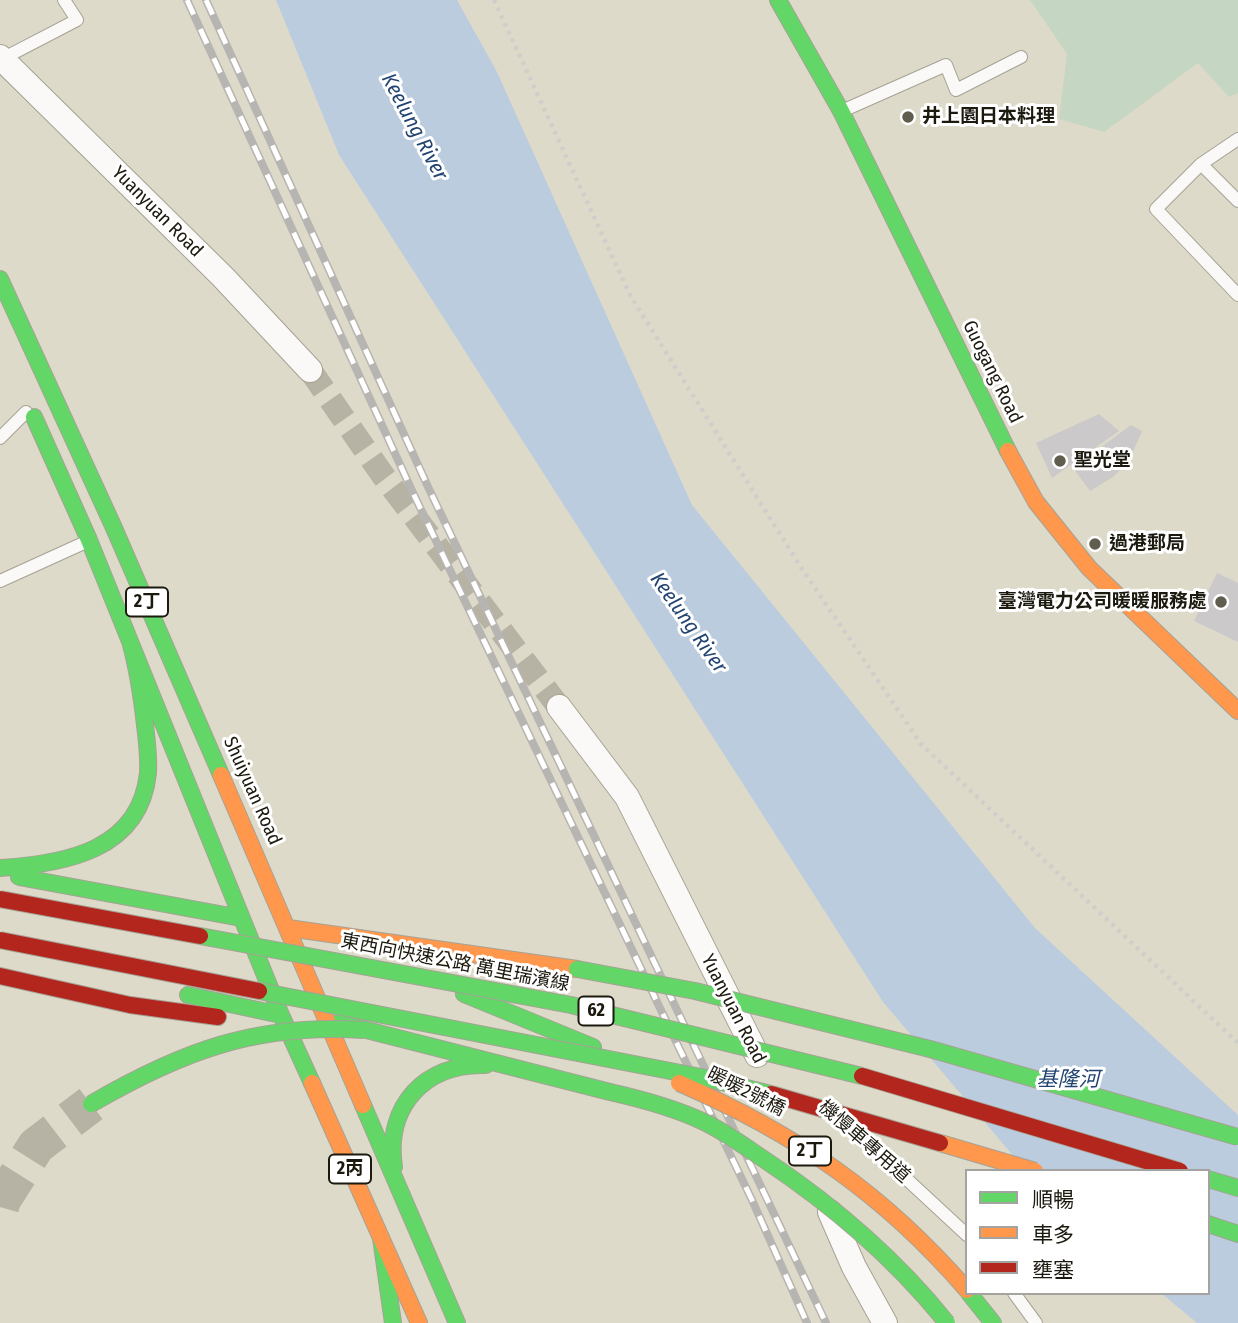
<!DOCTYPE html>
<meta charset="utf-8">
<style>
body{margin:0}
#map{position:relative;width:1238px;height:1323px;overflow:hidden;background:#dedac9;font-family:"Fira Sans Condensed","Noto Sans TC",sans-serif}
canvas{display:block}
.legend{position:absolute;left:965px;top:1169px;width:245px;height:126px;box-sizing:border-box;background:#fff;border:2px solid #a4a39f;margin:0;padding:9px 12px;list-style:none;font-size:21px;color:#1c190e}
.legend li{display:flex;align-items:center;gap:14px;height:35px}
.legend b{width:35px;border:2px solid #a4a39f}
</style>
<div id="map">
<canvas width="1238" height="1323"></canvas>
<ul class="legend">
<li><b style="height:9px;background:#63d668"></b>順暢</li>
<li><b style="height:9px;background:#ff974d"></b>車多</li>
<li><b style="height:9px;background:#b3261e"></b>壅塞</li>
</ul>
</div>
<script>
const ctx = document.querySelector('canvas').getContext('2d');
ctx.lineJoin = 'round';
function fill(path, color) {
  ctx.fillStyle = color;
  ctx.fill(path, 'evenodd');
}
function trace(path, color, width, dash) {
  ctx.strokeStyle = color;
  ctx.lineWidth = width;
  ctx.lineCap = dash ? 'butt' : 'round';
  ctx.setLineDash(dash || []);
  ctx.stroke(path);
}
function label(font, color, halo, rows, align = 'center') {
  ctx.font = font + ' "Fira Sans Condensed","Noto Sans TC",sans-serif';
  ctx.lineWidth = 6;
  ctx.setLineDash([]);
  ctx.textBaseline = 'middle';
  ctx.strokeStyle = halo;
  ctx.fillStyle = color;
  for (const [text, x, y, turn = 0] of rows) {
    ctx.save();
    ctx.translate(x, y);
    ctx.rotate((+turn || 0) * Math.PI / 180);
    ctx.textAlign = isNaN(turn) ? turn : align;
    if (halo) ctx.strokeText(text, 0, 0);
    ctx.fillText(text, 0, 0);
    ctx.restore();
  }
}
fill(new Path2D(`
 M1030 0H1238V93L1229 97 1198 63 1104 132 1059 119 1067 54Z`), '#c5d6c2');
fill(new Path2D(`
 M276 0H457L497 72 692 505 1035 928 1238 1115V1323H1197L1161 1293H1208V1171H1026L883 1002 339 155Z`), '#bcccdf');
fill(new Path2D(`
 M1099 414 1119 431 1052 478 1036 443Z
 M1131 425 1142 431 1129 461 1113 477 1090 491 1073 468Z
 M1217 573 1238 583V642L1194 621Z`), '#cbc9c9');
trace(new Path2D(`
 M310 370 382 474 559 707`), '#b7b3a4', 24, [24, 12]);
trace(new Path2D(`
 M0 1207 2 1200 36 1146 91 1104`), '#b7b3a4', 38, [38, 19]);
const lane = new Path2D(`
 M2 59 77 20 64 0
 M842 111 946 65 956 90 1021 57
 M1238 139 1201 164 1156 209 1238 295
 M1201 164 1238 201
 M0 438 26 412
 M0 581 86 542
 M857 1133 967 1235
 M1014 1293 1036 1323`);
const street = new Path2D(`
 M0 57 223 277 310 370
 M559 707 627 797 757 1055
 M830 1212 854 1267 885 1323`);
const fast = new Path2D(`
 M778 0 841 111 1008 451
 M0 279 114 528 221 775
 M34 417 89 540 281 1015 312 1083
 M0 868C64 864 140 851 148 773 149 757 147 741 145 725 142 698 138 671 131 645
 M19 877 241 918
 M464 994 593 1047
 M188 995 281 1015
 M339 1023 610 1092
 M363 1105 457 1323
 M394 1167C385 1106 425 1063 486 1065
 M1208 1179 1238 1188
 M1208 1224 1238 1234
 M381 1238 393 1323
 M969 1293 993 1323`);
const slow = new Path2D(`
 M1008 451 1036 502 1089 568 1238 711
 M221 775 363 1105
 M288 928 577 969
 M312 1083 419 1323`);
const jam = new Path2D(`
 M0 976 130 1005 218 1017`);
trace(lane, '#a5a295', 14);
trace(street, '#a5a295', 26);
trace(fast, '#a5a295', 18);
trace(slow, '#a5a295', 18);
trace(jam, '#a5a295', 18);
trace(new Path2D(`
 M494 0 630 295 800 566 921 744 1238 1043`), '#d0cec9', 4.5, [3.5, 5]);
trace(lane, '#faf9f7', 12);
trace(street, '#faf9f7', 24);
trace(fast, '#63d668', 16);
trace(slow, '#ff974d', 16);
trace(jam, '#b3261e', 16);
const rail = new Path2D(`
 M187 0 414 495 752 1200 807 1323
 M206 0 429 489 826 1323`);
trace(rail, '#b7b5b1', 8);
trace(rail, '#fff', 5, [16]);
const fastBridge = new Path2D(`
 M200 936 571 1005 862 1076
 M577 969 695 991 930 1049 1238 1137
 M259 991 701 1077 771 1094
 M610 1092C641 1099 672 1107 702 1121 724 1131 744 1146 765 1160 834 1206 895 1258 947 1323
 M91 1104C182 1051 257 1023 364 1030`);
const slowBridge = new Path2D(`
 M679 1083C796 1134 883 1193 967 1290
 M940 1143 1035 1171`);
const jamBridge = new Path2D(`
 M0 899 200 936
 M0 940 259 991
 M862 1076 1180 1171
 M771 1094 940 1143`);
trace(fastBridge, '#a5a295', 18, []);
trace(slowBridge, '#a5a295', 18, []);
trace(jamBridge, '#a5a295', 18, []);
trace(fastBridge, '#63d668', 16);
trace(slowBridge, '#ff974d', 16);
trace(jamBridge, '#b3261e', 16);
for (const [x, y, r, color] of [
 [908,117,7,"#605d4f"],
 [1060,461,7,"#605d4f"],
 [1095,544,7,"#605d4f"],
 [1221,602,7,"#605d4f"]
]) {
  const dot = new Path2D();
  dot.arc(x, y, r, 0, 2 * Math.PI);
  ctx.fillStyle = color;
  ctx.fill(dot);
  trace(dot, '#fff', 2.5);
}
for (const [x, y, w] of [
 [147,602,42],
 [596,1011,35],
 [810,1151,42],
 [350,1169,42]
]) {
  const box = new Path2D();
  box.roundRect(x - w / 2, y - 14.5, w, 29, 5);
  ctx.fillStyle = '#fff';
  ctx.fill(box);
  trace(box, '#1c190e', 2);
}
label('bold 18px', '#1c190e', null, [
 ["2丁",147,602],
 ["62",596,1011],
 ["2丁",810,1151],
 ["2丙",350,1169]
]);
label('bold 19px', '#1c190e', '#fff', [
 ["井上園日本料理",922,117],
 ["聖光堂",1074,461],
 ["過港郵局",1109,544],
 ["臺灣電力公司暖暖服務處",1207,602,"right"]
], 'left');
label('19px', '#1c190e', '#fff', [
 ["Yuanyuan Road",157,212,45],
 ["Guogang Road",992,372,64],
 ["Shuiyuan Road",252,791,66],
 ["東西向快速公路 萬里瑞濱線",455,963,11],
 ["Yuanyuan Road",733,1009,63],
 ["暖暖2號橋",746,1092,27],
 ["機慢車專用道",864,1142,41]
]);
label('italic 21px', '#224471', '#fff', [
 ["Keelung River",414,127,62],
 ["Keelung River",688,623,55],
 ["基隆河",1068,1080]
]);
</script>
